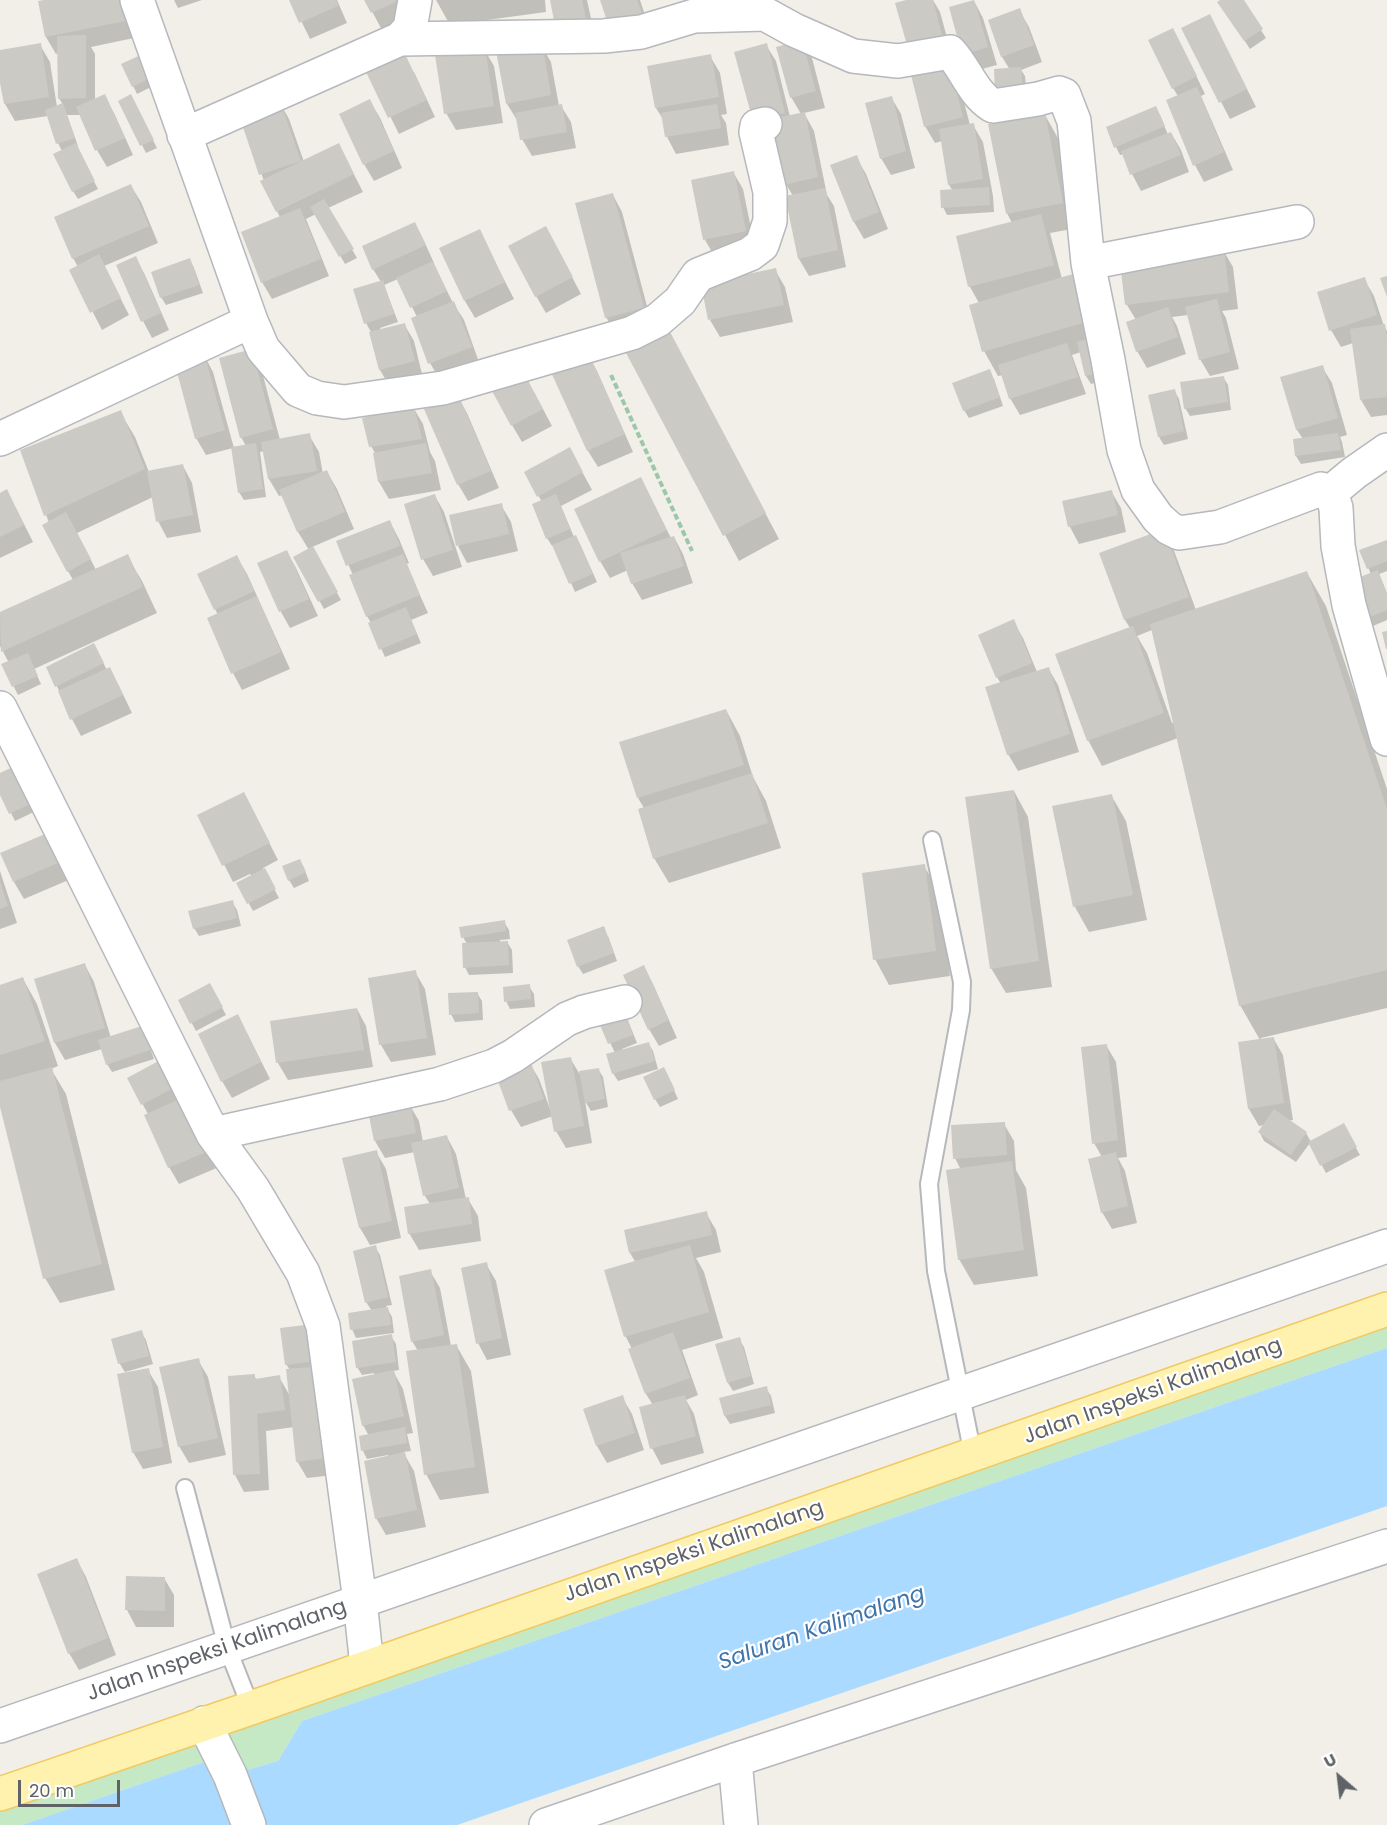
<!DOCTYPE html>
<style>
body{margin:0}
#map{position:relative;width:1387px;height:1825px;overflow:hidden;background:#f1efe8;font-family:Poppins,sans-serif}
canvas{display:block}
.north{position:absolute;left:1309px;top:1747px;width:60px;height:60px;-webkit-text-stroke:4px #fff;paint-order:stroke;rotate:332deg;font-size:16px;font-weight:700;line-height:24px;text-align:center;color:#5f6368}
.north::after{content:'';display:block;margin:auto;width:21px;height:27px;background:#5f6368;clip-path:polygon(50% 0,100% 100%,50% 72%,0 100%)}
.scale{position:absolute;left:18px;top:1780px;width:102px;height:27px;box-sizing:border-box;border:3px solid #5f6368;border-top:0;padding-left:8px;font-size:18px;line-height:21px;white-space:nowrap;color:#5f6368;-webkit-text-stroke:4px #fff;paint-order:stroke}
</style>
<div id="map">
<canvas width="1387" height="1825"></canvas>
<div class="north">U</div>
<div class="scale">20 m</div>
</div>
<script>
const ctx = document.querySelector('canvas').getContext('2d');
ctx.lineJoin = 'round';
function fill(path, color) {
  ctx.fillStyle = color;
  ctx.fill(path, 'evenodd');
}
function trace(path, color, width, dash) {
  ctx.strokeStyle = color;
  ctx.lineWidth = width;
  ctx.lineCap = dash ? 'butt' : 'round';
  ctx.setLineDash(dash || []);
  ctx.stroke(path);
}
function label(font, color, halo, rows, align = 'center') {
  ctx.font = font + ' Poppins,sans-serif';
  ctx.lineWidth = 4.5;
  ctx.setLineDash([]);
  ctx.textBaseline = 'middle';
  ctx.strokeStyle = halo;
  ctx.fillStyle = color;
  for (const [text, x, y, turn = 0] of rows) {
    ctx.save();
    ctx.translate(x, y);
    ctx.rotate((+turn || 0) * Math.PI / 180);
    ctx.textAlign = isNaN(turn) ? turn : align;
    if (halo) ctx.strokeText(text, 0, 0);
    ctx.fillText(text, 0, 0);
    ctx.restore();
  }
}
fill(new Path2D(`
 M1387 1309V1348L302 1721 278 1761 230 1775 204 1762 22 1825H0V1794Z`), '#c5e8c5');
fill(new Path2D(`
 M1387 1348V1506L457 1825H22L204 1762 230 1775 278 1761 302 1721Z`), '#aadaff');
fill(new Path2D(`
 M51 0H125L134 38 91 47 95 54V100L104 96 114 113 133 155 107 167 97 150 81 115H67L78 146 76 147 98 189 78 199 73 191 62 151 58 143 48 116 15 121 5 104 0 74V51L40 45 50 62 57 107 63 105 59 98 58 53 56 54 46 37 39 2Z
 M174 0H202L178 8Z
 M291 0H337L347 23 310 39Z
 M366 0H416L421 12 382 30Z
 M436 0H545L546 12 450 25Z
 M551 0H587L596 41Z
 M601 0H640L652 36Z
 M911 0H933L940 12 951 52 918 61Z
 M1223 0H1242L1266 38 1250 49 1224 10Z
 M974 1 983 18 997 65 974 71 964 54Z
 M1019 10 1029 27 1042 62 1021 70 1025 76 1027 97 1002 57 990 21Z
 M1183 29 1219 33 1256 107 1230 119Z
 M802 41 812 58 825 108 804 113 814 131 827 195 834 206 846 267 809 276 799 259 793 196 786 184 766 45 776 61 790 117 801 114 791 97Z
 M541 45 551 62 559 106H561L571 122 576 148 532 156 522 139 517 120 507 104Z
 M1182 47 1205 94 1201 96 1233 170 1204 182 1195 165 1178 96 1173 88Z
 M484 49 494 66 503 123 456 130 446 113Z
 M710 56 720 73 727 114 721 115 726 123 729 145 676 154 667 137 664 121 656 108Z
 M123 65 161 82 137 94Z
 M368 72H414L435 117 399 134Z
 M958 79 970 125H973L983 142 993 196 994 212 947 215 943 207 953 191 949 185 942 141 935 143 925 126Z
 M891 97 901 114 915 168 891 175 881 158Z
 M120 101 135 104 157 148 146 153Z
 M370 101 380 118 402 168 374 181 364 164Z
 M280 103 289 119 304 162 339 145 363 192 328 208 357 258 345 264 316 214 306 219 329 276 272 299 262 282 280 217 262 182 264 181 241 116Z
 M1045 115 1059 140 1077 228 1050 233 1062 279 1073 276 1087 302 1099 382 1091 384 1086 376 1081 352 1072 355 1086 394 1020 415 1010 398 1003 375 998 376 984 351 979 303 970 287 958 237 1012 223 1007 213Z
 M1160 115 1168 135 1171 133 1181 150 1189 172 1141 191 1132 174 1124 154 1120 155 1116 147 1108 128Z
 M856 157 866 174 888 229 864 239 854 222 832 166Z
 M733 172 743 189 755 248 715 257 705 240 692 182Z
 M131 186 141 202 158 243 104 266 129 315 102 330 71 270 78 267 73 258Z
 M613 195 622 212 652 325 616 334 606 317Z
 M415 224 424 241 434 263H433L453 303 464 320 480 365 440 380 430 363 417 317 398 279 384 285 398 322 380 328 381 330 404 324 414 341 423 378 390 387 380 370 371 332 366 323 381 282 373 269Z
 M479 231 514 299 475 318 465 301 441 249Z
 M555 245 581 294 546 313 536 296Z
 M1223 250 1233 267 1238 309 1222 311 1226 318 1239 369 1210 376 1200 359 1188 315 1172 317 1177 326 1186 354 1147 368 1137 351 1136 320 1127 305 1121 264Z
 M136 258 145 275 169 330 152 338 143 321Z
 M190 260 194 268 203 293 166 305 161 297Z
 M775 270 785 287 793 322 720 337 710 320Z
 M1364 279 1374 296 1384 326 1387 331V415L1371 417 1361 400 1353 343 1341 347 1331 330Z
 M251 351 261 368 280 440 309 435 319 452 323 474 327 472 337 489 354 529 312 547 341 600 324 609 295 557 309 550 298 532 283 495 279 496 269 479 264 451 260 452 266 497 244 500 239 492 233 448 206 455 196 438 204 355 213 372 234 448 246 446 241 437Z
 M627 352 682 356 779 539 739 561Z
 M587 354 597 371 633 452 598 467 588 451 552 371Z
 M1322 367 1332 383 1347 435 1340 437 1342 442 1345 457 1301 464 1296 456 1294 441 1303 439 1297 430 1282 378Z
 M989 371 994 379 1003 406 969 418 964 410Z
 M1223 377 1228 385 1231 410 1190 416 1185 408Z
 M1174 390 1179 399 1188 439 1164 445 1159 437Z
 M534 392 552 426 522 442 512 425Z
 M457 396 467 413 499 488 468 501 458 484Z
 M413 407 423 424 430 452 435 461 441 490 389 499 379 482 375 453 371 446Z
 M120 412 135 437 149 472 183 466 192 483 201 532 167 538 158 521 153 497 77 533 96 570 127 556 142 581 157 613 34 669 41 684 18 695 3 665 9 663 0 646V613L73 580 68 571 46 515Z
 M579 466 592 490 561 506 574 537 580 544 597 582 575 592 554 545 552 546 547 538 542 502 526 473Z
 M640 478 671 538 674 537 683 554 693 583 642 600 632 583 628 570 610 578 600 561Z
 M1111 491 1121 508 1126 532 1079 544 1070 527 1064 503Z
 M0 494 16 508 33 542 0 558Z
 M435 496 444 512 462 567 433 576 423 559Z
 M501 505 511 522 518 551 467 563 458 546Z
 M390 522 399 539 409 563 406 564 428 613 411 620 421 643 385 657 370 624 371 623 367 616 353 575 338 542Z
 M1164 531 1173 548 1196 610 1307 573 1326 606 1387 789V1008L1261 1038V1040L1273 1038 1283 1055 1293 1120 1288 1121 1306 1133 1311 1142 1343 1125 1360 1155 1326 1173 1310 1143 1296 1162 1264 1141 1260 1133 1265 1125 1259 1126 1249 1109 1260 1040 1240 1005 1178 738 1102 766 1088 740 1130 628 1125 620 1101 554ZM1152 630 1174 723H1172L1147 653 1137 636Z
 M1387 541V571L1379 574 1387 593V620L1373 626 1369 618 1371 574 1361 551Z
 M287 552 296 568 318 616 290 628 281 612 259 564Z
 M237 557 247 574 290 669 242 690 233 673 209 618 218 615 199 575Z
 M1013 621 1023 638 1037 672 1048 668 1058 685 1079 752 1018 771 1008 754 1001 684 997 677Z
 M98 653 107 670 110 669 119 686 132 713 81 736 72 719 48 667Z
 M726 710 740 736 753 777 766 801 781 848 669 883 654 858 644 808 638 798Z
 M0 775 40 809 15 821 0 791Z
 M1014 791 1028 817 1052 987 1006 993 991 968Z
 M244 793 278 860 263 868 279 898 253 911 238 884 252 876 250 874 233 882 199 815Z
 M1111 795 1126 821 1147 920 1089 932 1075 907 1054 808Z
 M57 831 78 876 24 899 14 882 2 854Z
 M924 866 939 891 950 976 889 985 875 959Z
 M304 868 309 881 294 888 289 880Z
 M0 871 17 923 0 929Z
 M232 902 237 910 241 926 199 936 194 928Z
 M504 922 509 930 510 939 500 940V943L507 942 512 950 513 973 469 975 465 967 467 944 463 937Z
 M608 936 617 961 583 974 578 966Z
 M85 965 94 982 111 1038 142 1028 146 1036 154 1059 112 1072 107 1064 102 1049 65 1060 55 1043 36 980Z
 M644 967 653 984 677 1038 659 1046 649 1029 625 976Z
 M415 972 425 989 436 1055 391 1062 381 1045 370 979Z
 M23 979 37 1004 58 1066 51 1069 66 1094 115 1290 60 1303 45 1278 0 1101V986Z
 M210 985 226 1015 196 1031 180 1001Z
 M529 986 534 994 535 1007 510 1009 506 1001Z
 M477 993 482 1001 483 1020 455 1022 451 1014Z
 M357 1009 366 1026 373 1067 288 1080 278 1063 272 1022Z
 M627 1018 637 1043 622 1049V1051L648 1043 653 1051 658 1069 618 1081 613 1073 615 1053 599 1019Z
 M247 1033 270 1079 232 1098 222 1081Z
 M1106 1045 1116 1062 1127 1157 1118 1158 1125 1171 1137 1223 1112 1229 1102 1212V1157L1094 1143Z
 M570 1058 579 1073 598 1069 603 1077 608 1107 591 1111 585 1101 592 1143 566 1148 556 1131 553 1116 521 1127 511 1110 529 1062 539 1079 550 1109 551 1108Z
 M166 1059 219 1167 179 1184 169 1167 148 1114 129 1079Z
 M668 1077 678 1099 660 1107 655 1099Z
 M409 1104 419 1121 423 1142 447 1137 456 1154 466 1199H468L478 1216 481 1241 419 1250 409 1233 430 1204 425 1196 415 1152 385 1158 375 1141Z
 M1004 1124 1014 1141 1016 1170 1026 1188 1038 1276 974 1285 959 1259 961 1170 955 1158Z
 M376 1152 386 1169 401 1238 370 1245 360 1228 344 1160Z
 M706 1213 716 1230 721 1252 696 1258 704 1272 723 1338 682 1350 698 1395 686 1400 694 1414 704 1453 661 1465 652 1448 653 1405 646 1394 630 1349H632L626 1337 606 1271 636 1263 630 1253 626 1231Z
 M375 1247 380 1255 392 1305 386 1306 392 1317 394 1333 356 1338 352 1329 372 1311 366 1302Z
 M486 1264 496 1281 511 1355 487 1360 478 1343Z
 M430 1271 440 1288 451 1346 456 1345 471 1371 489 1493 440 1500 426 1474 418 1351 412 1341Z
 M282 1329 321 1367 343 1474 307 1478 297 1461 294 1427 266 1431 269 1490 244 1492 235 1475 230 1377 254 1376 257 1380 279 1377 290 1396V1370L286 1364Z
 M141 1332 146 1340 153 1364 125 1372 126 1374 148 1370 158 1387 172 1463 143 1469 133 1452 126 1374 120 1364 113 1340Z
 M391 1336 396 1344 399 1370 393 1371 403 1389 413 1433 407 1434 411 1451 403 1452 414 1471 426 1527 386 1535 376 1518 388 1455 367 1459 363 1451 369 1436 363 1425 375 1376 374 1373 362 1375 357 1367Z
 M739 1339 744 1347 754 1384 733 1391 728 1383Z
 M198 1360 208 1377 226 1455 189 1463 179 1446Z
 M766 1388 771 1396 775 1413 730 1424 725 1416 721 1399Z
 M622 1397 632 1414 644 1450 607 1463 597 1446 585 1410Z
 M77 1560 86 1577 116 1655 79 1670 69 1653Z
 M164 1578 174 1595V1627H136L127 1610Z`), '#0003');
fill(new Path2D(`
 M44 0H121L125 21 45 37 38 1Z
 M289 0H336L338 6 299 23Z
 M364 0H400L371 13Z
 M550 0H582L587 24 556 31Z
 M600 0H637L644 19 610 30Z
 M906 0H933L942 35 907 45 895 3Z
 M974 0 988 47 962 55 949 7Z
 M1220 0H1244L1263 29 1244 41 1217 2Z
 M1020 8 1034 45 1001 57 988 20Z
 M1210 14 1247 89 1219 103 1181 28Z
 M1173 28 1197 76 1172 89 1148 40Z
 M86 35V98L58 99 57 36Z
 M802 40 816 91 790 98 776 47Z
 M41 43 49 97 4 104 0 83V50Z
 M542 43 551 95 506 104 496 51Z
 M767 43 785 113 753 121 734 52Z
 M485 47 494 106 444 114 435 55Z
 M147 52 158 74 132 87 121 64Z
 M405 54 427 100 388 118 366 72Z
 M711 54 719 97 655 108 647 66Z
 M949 60 963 117 924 127 910 71Z
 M1021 67 1023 90 995 92 994 69Z
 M1197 87 1224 152 1193 166 1166 100Z
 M105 94 125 138 95 151 76 107Z
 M131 94 154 140 140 146 118 101Z
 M892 96 906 151 880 159 865 103Z
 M370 99 394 151 363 165 339 114Z
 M280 101 301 161 259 175 239 115Z
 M63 103 75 138 56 144 45 110Z
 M562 104 567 132 520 140 515 113Z
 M717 104 721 128 665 137 661 113Z
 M1156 106 1165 126 1114 148 1106 127Z
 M805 112 818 177 784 185 771 119Z
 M1045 113 1063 203 1006 214 988 124Z
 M974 123 983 179 948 185 939 129Z
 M1171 132 1181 155 1130 175 1121 151Z
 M76 143 95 181 72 192 53 154Z
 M339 143 354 174 276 212 260 181Z
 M857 155 879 212 853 222 830 165Z
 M734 171 746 231 703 240 691 180Z
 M131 184 149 226 72 259 54 217Z
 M989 187 990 205 941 208 940 190Z
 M825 188 838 250 798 259 785 196Z
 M613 193 644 308 605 318 575 203Z
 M324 199 354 249 339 257 310 207Z
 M300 208 321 259 261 283 241 232Z
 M1041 214 1054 265 968 287 956 236Z
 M415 222 426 245 372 270 362 246Z
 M546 226 573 277 535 297 508 246Z
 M480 229 505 282 464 301 439 248Z
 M1224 249 1229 292 1125 305 1120 263Z
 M99 254 121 298 90 313 69 270Z
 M136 256 161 313 141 322 116 265Z
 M190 258 199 285 160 298 151 272Z
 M433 261 447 291 410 308 396 278Z
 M776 268 784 305 708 320 701 284Z
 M1073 274 1086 322 982 352 969 305Z
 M1387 276V297L1380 278Z
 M1365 277 1377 315 1329 331 1317 292Z
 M383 280 394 314 364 324 353 289Z
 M1217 299 1230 352 1199 360 1185 307Z
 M454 301 472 347 428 364 411 318Z
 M1168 307 1178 337 1136 352 1126 322Z
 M405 323 415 361 379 370 369 332Z
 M1385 324 1387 339V397L1360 400 1350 329Z
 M668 328 766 513 723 536 625 351Z
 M1088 339 1096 374 1085 376 1077 342Z
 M1067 343 1078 377 1009 399 998 365Z
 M252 349 273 429 240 438 219 358Z
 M588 352 625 434 587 451 550 370Z
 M204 353 225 430 195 439 174 361Z
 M1323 365 1338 418 1296 430 1280 377Z
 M990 369 1000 397 963 411 952 383Z
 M524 373 543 409 511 426 492 391Z
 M1224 376 1228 402 1184 409 1180 382Z
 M1175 389 1184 431 1158 437 1148 395Z
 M458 394 491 471 457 485 424 409Z
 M414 406 422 439 369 447 362 418Z
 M121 410 145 469 44 516 20 450Z
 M310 433 317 471 268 479 261 442Z
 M1338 433 1341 450 1295 456 1293 439Z
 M256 443 263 489 238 493 231 447Z
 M426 443 432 473 378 482 373 453Z
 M570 447 583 472 537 497 524 472Z
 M183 464 193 515 156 522 147 471Z
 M327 470 345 512 297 532 279 490Z
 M641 477 667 530 599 562 574 509Z
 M7 489 24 525 0 537V493Z
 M1112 490 1118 515 1068 527 1062 501Z
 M435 494 453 550 421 560 404 504Z
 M556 494 570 529 546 539 532 504Z
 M502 503 509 534 456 546 449 515Z
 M66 512 91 559 67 572 42 525Z
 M390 520 400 546 346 566 336 541Z
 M1164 529 1189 597 1124 620 1099 553Z
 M576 535 593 574 569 584 552 545Z
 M674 536 684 566 631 584 620 553Z
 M1387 540V561L1367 569 1359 550Z
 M313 546 338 592 318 602 293 557Z
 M287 550 309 599 279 612 257 563Z
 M128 554 143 587 1 652 0 612Z
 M403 554 420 595 366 617 349 575Z
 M237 555 254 591 214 610 197 574Z
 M1378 570 1387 594V610L1367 618 1352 580Z
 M1307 571 1387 809V970L1239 1006 1150 624Z
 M257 596 281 652 231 674 207 618Z
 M406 607 417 634 379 650 368 623Z
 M1014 619 1032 663 996 678 978 635Z
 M1133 626 1164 713 1087 741 1055 654Z
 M1387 631V649H1386L1382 632Z
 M94 643 104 663 55 687 46 667Z
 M28 653 38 676 12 687 1 664Z
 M110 667 123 695 70 720 58 691Z
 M1049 667 1070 734 1007 755 985 687Z
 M726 709 744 765 637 798 619 742Z
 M19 764 36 801 9 814 0 795V773Z
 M752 773 768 823 653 859 638 809Z
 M1014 790 1039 961 990 969 965 797Z
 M244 792 270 843 222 866 197 815Z
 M1112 794 1133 895 1073 907 1052 806Z
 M57 829 70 858 13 882 0 853Z
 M300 859 306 872 288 881 282 866Z
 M925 864 936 951 873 960 862 873Z
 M265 868 276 889 247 904 236 883Z
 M0 882 8 906 0 909Z
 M233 900 237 918 193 929 188 911Z
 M505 920 506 931 461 938 459 927Z
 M604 926 614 953 577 967 567 940Z
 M508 941 509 965 463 968 462 943Z
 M85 963 105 1028 54 1043 34 979Z
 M644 965 669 1020 648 1030 623 975Z
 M416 970 427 1038 379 1045 368 978Z
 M23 977 45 1041 0 1055V985Z
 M210 983 223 1007 190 1024 178 1000Z
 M530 984 531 999 504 1002 503 987Z
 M478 992 479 1013 449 1015 448 993Z
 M357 1008 364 1050 276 1063 270 1021Z
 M623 1009 633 1035 608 1044 597 1018Z
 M238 1014 261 1062 221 1082 198 1034Z
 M142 1026 150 1050 106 1065 98 1040Z
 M1274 1037 1284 1103 1248 1109 1238 1042Z
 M649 1042 655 1061 612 1074 606 1054Z
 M1107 1044 1118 1140 1092 1144 1081 1047Z
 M166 1057 181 1084 141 1105 127 1078Z
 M571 1057 584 1126 554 1132 541 1062Z
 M530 1060 544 1099 509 1111 495 1073Z
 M52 1067 102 1264 43 1279 0 1107V1081Z
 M664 1067 675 1090 654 1100 643 1077Z
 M599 1068 605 1099 585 1103 579 1071Z
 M187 1096 211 1150 168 1168 144 1115Z
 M410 1103 416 1133 374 1141 368 1111Z
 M1274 1109 1307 1132 1291 1155 1258 1132Z
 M1005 1122 1007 1155 953 1159 951 1125Z
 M1344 1123 1357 1147 1320 1166 1308 1142Z
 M447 1135 459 1188 423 1196 411 1143Z
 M377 1150 392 1221 359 1228 342 1158Z
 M1116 1152 1128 1206 1101 1213 1088 1159Z
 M1012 1161 1024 1250 958 1260 946 1170Z
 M469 1197 472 1224 408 1234 404 1207Z
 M707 1211 712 1235 629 1253 624 1230Z
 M376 1245 388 1297 365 1303 353 1251Z
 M690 1245 709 1312 624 1337 604 1270Z
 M487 1262 502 1338 476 1344 461 1268Z
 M431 1269 444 1335 411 1342 399 1276Z
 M388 1307 391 1325 350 1330 348 1313Z
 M313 1324 317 1361 285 1365 280 1328Z
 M142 1330 149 1356 118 1364 111 1339Z
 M673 1332 690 1378 645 1394 628 1349Z
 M392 1334 396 1362 356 1368 352 1341Z
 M740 1337 751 1376 727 1383 715 1344Z
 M457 1344 475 1467 424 1475 406 1351Z
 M199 1358 218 1438 178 1447 159 1367Z
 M324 1366 334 1457 296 1462 286 1369Z
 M149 1368 163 1447 132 1453 117 1374Z
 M394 1370 404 1416 362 1426 352 1379Z
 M255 1374V1379L280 1375 285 1410 257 1414 260 1474 233 1475 228 1376Z
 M767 1386 771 1405 724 1416 719 1398Z
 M623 1395 635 1433 596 1446 583 1409Z
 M685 1395 696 1436 650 1449 639 1407Z
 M405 1427 407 1443 361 1451 359 1436Z
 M405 1452 417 1510 375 1519 364 1461Z
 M77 1558 108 1638 68 1654 37 1574Z
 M126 1576 165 1577V1611L125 1610Z`), '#cccac5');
const lane = new Path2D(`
 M932 840 962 982 961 1010 929 1184 936 1271 973 1455
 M185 1488 227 1647 251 1708`);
const street = new Path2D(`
 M137 0 251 321 263 349 298 390 317 398 344 402 443 388 632 333 658 320 680 301 698 275 750 254 762 245 770 221V192L756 132 757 126 765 124
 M400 39 604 36 641 32 694 16 765 14 794 30 853 56 898 61 950 52C966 69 972 93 993 106L1038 99 1059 93 1064 95 1074 121 1088 263 1108 360 1124 450 1138 490 1158 518 1169 528 1179 533 1220 527 1321 489 1331 492 1336 508 1338 546 1349 605 1387 739
 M184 135 400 39 410 28 415 0
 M1088 263 1297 222
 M0 439 251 321
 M1331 492 1354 473 1387 450
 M0 708 213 1134 253 1189 303 1273 323 1326 360 1601 367 1666
 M213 1134 440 1084 494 1066 513 1056 567 1019 584 1012 625 1002
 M204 1723 230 1775 249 1825
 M0 1726 1387 1246
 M735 1760 741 1825
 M546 1825 735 1760 1387 1546`);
const primary = new Path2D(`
 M0 1794 251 1708 1387 1309`);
trace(lane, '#b5b8bc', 20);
trace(street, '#b5b8bc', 36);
trace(primary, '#f2c960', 36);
trace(new Path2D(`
 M611 375 692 551`), '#9cc7a9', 4, [6, 3]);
trace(lane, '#fff', 16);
trace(street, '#fff', 33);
trace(primary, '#fff2af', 33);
label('21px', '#5f6368', '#fff', [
 ["Jalan Inspeksi Kalimalang",1153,1392,-20],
 ["Jalan Inspeksi Kalimalang",694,1552,-19],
 ["Jalan Inspeksi Kalimalang",217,1651,-19]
]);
label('italic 22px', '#4174aa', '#fff', [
 ["Saluran Kalimalang",822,1629,-19]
]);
</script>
